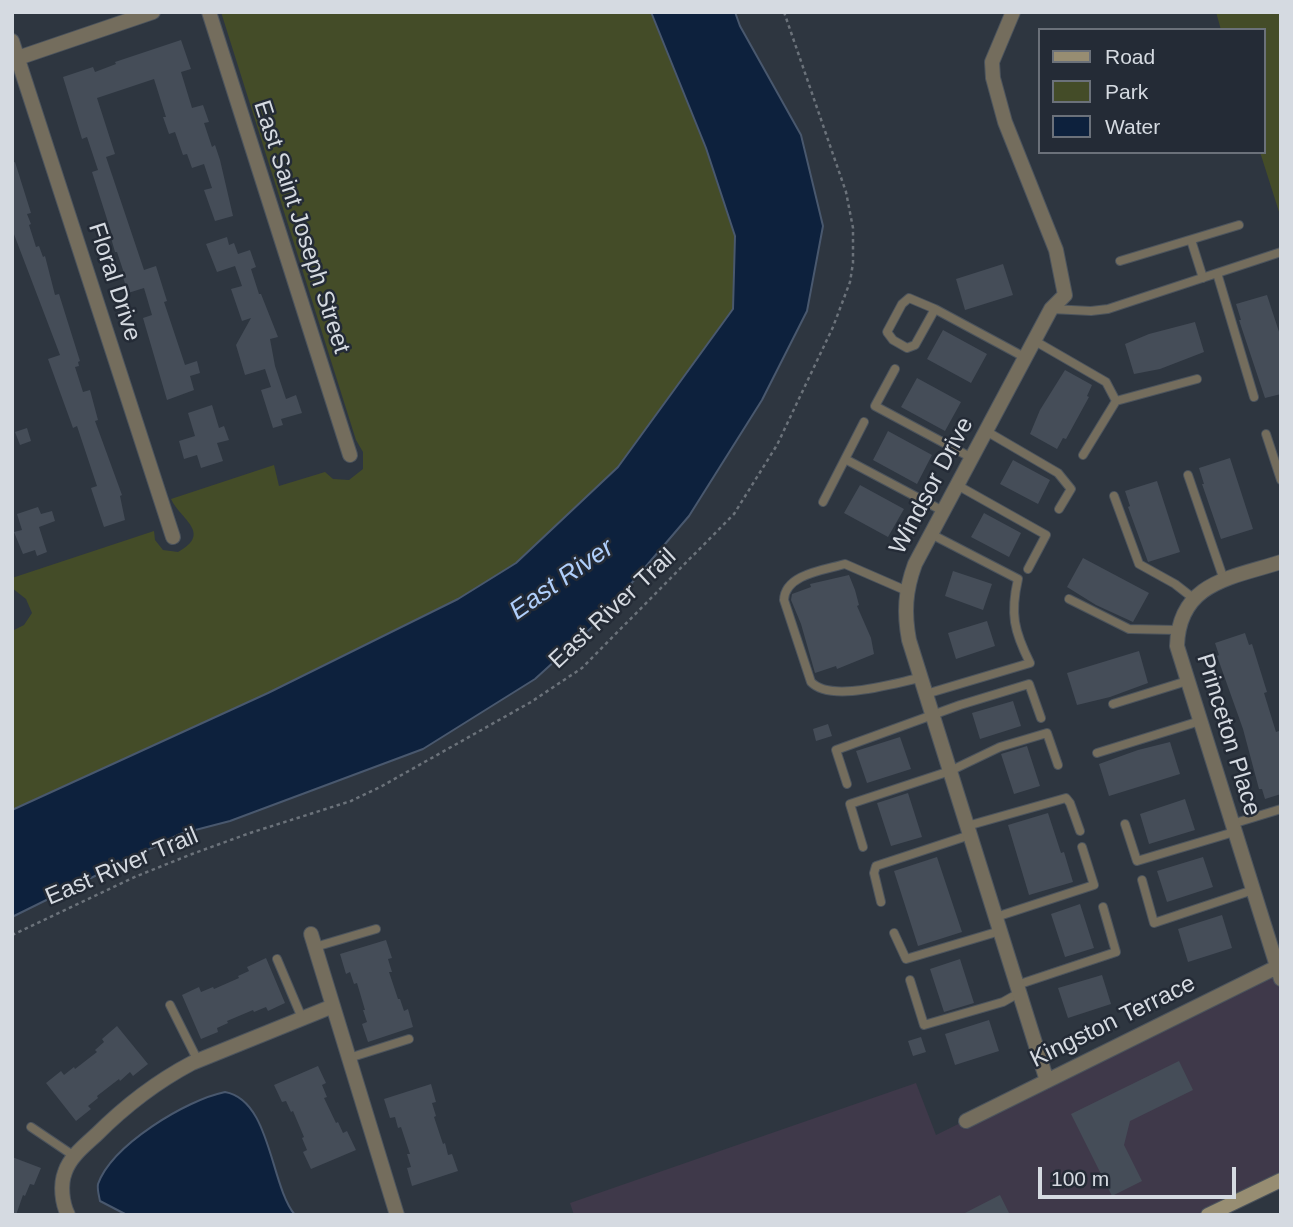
<!DOCTYPE html>
<style>
body{margin:0}
#map{position:relative;width:1293px;height:1227px;overflow:hidden;background:#2e3640;font-family:Arial,sans-serif}
canvas{display:block}
.frame{position:absolute;inset:0;border:14px solid #d5dae1;pointer-events:none}
.legend{position:absolute;left:1038px;top:28px;width:228px;height:126px;box-sizing:border-box;background:#242b36;border:2px solid #6b717a;margin:0;padding:9px 12px;list-style:none;font-size:21px;color:#d5dae1}
.legend li{display:flex;align-items:center;gap:14px;height:35px}
.legend b{width:35px;border:2px solid #6b717a}
.scale{position:absolute;left:1038px;top:1167px;width:198px;height:32px;box-sizing:border-box;border:4px solid #d5dae1;border-top:0;padding-left:9px;font-size:21px;line-height:24px;white-space:nowrap;color:#d5dae1;-webkit-text-stroke:5px #242b36;paint-order:stroke}
</style>
<div id="map">
<canvas width="1293" height="1227"></canvas>
<div class="frame"></div>
<ul class="legend">
<li><b style="height:9px;background:#978d72"></b>Road</li>
<li><b style="height:19px;background:#444c28"></b>Park</li>
<li><b style="height:19px;background:#0d213d"></b>Water</li>
</ul>
<div class="scale">100 m</div>
</div>
<script>
const ctx = document.querySelector('canvas').getContext('2d');
ctx.lineJoin = 'round';
function fill(path, color) {
  ctx.fillStyle = color;
  ctx.fill(path, 'evenodd');
}
function trace(path, color, width, dash) {
  ctx.strokeStyle = color;
  ctx.lineWidth = width;
  ctx.lineCap = dash ? 'butt' : 'round';
  ctx.setLineDash(dash || []);
  ctx.stroke(path);
}
function label(font, color, halo, rows, align = 'center') {
  ctx.font = font + ' Arial,sans-serif';
  ctx.lineWidth = 5;
  ctx.setLineDash([]);
  ctx.textBaseline = 'middle';
  ctx.strokeStyle = halo;
  ctx.fillStyle = color;
  for (const [text, x, y, turn = 0] of rows) {
    ctx.save();
    ctx.translate(x, y);
    ctx.rotate((+turn || 0) * Math.PI / 180);
    ctx.textAlign = isNaN(turn) ? turn : align;
    if (halo) ctx.strokeText(text, 0, 0);
    ctx.fillText(text, 0, 0);
    ctx.restore();
  }
}
fill(new Path2D(`
 M1281 965V1180L1208 1215H574L570 1203 916 1083 936 1135Z`), '#3f394a');
fill(new Path2D(`
 M221 12H651L706 148 735 236 733 309 618 467 516 563 458 599 268 693 12 810V631L24 625 32 613 26 599 12 588V578L154 531 155 540 163 550 178 552C213 533 180 519 171 499L274 465 279 486 325 472 333 479 349 480 363 469V452L356 440Z
 M1216 12H1281V218L1260 152H1263V30H1221Z`), '#444c28');
const water = new Path2D(`
 M651 12H735L740 26 801 135 823 226 807 311 762 400 689 516 600 620 535 679 423 749 230 821 180 834 12 917V810L268 693 458 599 516 563 618 467 733 309 735 236 706 148Z
 M225 1092C271 1100 270 1185 295 1215H127L100 1201C99 1196 97 1189 98 1184 112 1145 186 1100 225 1092Z`);
fill(water, '#0d213d');
trace(water, '#49586e', 2);
fill(new Path2D(`
 M181 40 191 69 181 72 192 108 203 105 209 122 204 123 212 147 215 145 220 160 233 216 215 221 204 190 212 188 204 164 192 168 187 154 183 155 175 132 169 134 163 117H166L154 79 97 98 115 154 106 157 144 270 156 266 167 301 164 302 185 365 197 361 200 373 190 376 194 390 167 400 143 318 152 315 144 288 128 293 123 277 125 276 117 252H115L111 238H113L92 172 98 170 87 137 82 139 63 77 93 67 95 72 116 64 115 62Z
 M15 162 31 213 27 214 31 224 29 225 36 247 39 246 43 257 45 256 55 295 59 294 80 361 78 362 79 366 75 367 83 392 90 390 98 420 95 421 122 495 120 496 125 520 104 527 91 488 97 486 77 426 73 428 48 359 60 355 12 229V163Z
 M227 237 229 245 234 243 238 254 250 250 256 267 251 269 259 294H261L278 337 270 339 275 366 286 399 296 395 302 413 281 419 283 425 273 428 261 390 271 387 265 369 245 375 236 345 251 318 242 321 231 289 242 286 235 266 217 272 206 244Z
 M1003 264 1013 295 965 310 956 279Z
 M1267 295 1281 338V394L1265 398 1239 320H1241L1236 304Z
 M1195 322 1204 352 1160 369 1134 374 1125 344 1149 334Z
 M943 330 987 354 971 383 927 359Z
 M1065 370 1092 385 1087 396 1089 397 1066 439 1063 438 1057 449 1030 434 1040 410Z
 M917 378 961 402 945 431 901 407Z
 M212 405 219 428 224 426 229 440 217 443 223 461 201 468 197 455 184 459 179 441 195 436 188 413Z
 M27 428 31 441 20 445 15 432Z
 M888 431 932 455 917 484 873 460Z
 M1230 458 1253 529 1221 539 1202 484H1204L1199 468Z
 M1013 460 1050 480 1038 504 1000 484Z
 M1157 481 1180 552 1148 562 1128 507 1130 506 1125 491Z
 M860 485 904 509 888 537 844 513Z
 M38 507 41 514 52 511 55 521 39 527 47 552 37 556 35 550 23 554 14 532 22 530 17 514Z
 M984 513 1021 533 1009 557 971 537Z
 M1083 558 1149 593 1133 622 1096 605 1067 587Z
 M953 571 992 584 983 610 945 596Z
 M849 575 855 590 859 605 857 606 871 638 874 654 837 669 836 666 815 673 801 624 791 600 792 594 811 587 810 584Z
 M987 621 995 646 956 659 948 633Z
 M1245 633 1249 645 1252 644 1267 692 1264 693 1276 732 1279 731 1281 737V794L1265 799 1262 789H1259L1243 729 1217 656 1219 655 1215 643Z
 M1139 651 1148 683 1110 697 1077 705 1067 673Z
 M1013 701 1021 726 980 739 972 713Z
 M828 724 832 736 816 741 813 729Z
 M900 737 911 769 867 783 856 751Z
 M1170 742 1180 774 1109 796 1099 764 1138 750Z
 M1027 746 1040 786 1014 794 1001 754Z
 M908 793 922 837 891 846 877 803Z
 M1185 799 1195 830 1149 844 1140 814Z
 M1048 813 1061 853 1064 852 1073 882 1029 895 1008 825Z
 M937 857 962 932 918 946 894 871Z
 M1203 857 1213 887 1167 902 1157 871Z
 M1080 904 1094 948 1065 957 1051 914Z
 M1222 915 1232 948 1188 962 1178 929Z
 M386 940 392 958 388 959 392 972H389L398 999H400L404 1011 408 1009 413 1027 368 1042 362 1024 367 1022 363 1010H365L357 983 354 984 350 972 346 974 340 954Z
 M266 958 285 1003 268 1011 266 1007 254 1012 253 1010 227 1021 228 1023 217 1028 218 1032 201 1039 182 995 199 987 201 992 213 987 214 989 239 978 238 976 249 971 247 967Z
 M960 959 974 1003 944 1012 930 969Z
 M1102 975 1111 1004 1068 1018 1058 988Z
 M989 1020 999 1051 955 1065 945 1034Z
 M117 1026 148 1064 133 1076 130 1072 120 1081 119 1079 97 1096 98 1098 88 1106 91 1109 76 1121 46 1083 61 1071 64 1075 74 1067 75 1069 97 1052 95 1050 104 1042 102 1039Z
 M921 1037 926 1052 913 1056 908 1041Z
 M1179 1061 1193 1090 1130 1121 1124 1145 1142 1181 1112 1196 1071 1114Z
 M318 1066 326 1083 322 1085 327 1097 324 1098 336 1123 338 1122 343 1133 347 1131 356 1150 311 1169 303 1152 307 1150 302 1138 304 1137 293 1111 291 1112 286 1101 282 1102 274 1085Z
 M431 1084 436 1102 432 1103 436 1116 434 1117 443 1144 445 1143 448 1155 452 1154 458 1171 412 1186 407 1168 411 1167 407 1154H410L401 1127 398 1128 395 1117 390 1118 384 1099Z
 M12 1157 41 1168 34 1185 30 1184 25 1196 23 1195 16 1215H12Z
 M1000 1195 1010 1215H961Z`), '#454d58');
const lane = new Path2D(`
 M1191 240 1203 278
 M1120 261 1239 225
 M1217 273 1254 397
 M935 309 915 345 907 348 893 340 887 332 902 304 909 298 935 309 1026 358
 M1051 309 1091 311 1108 309 1281 252
 M1035 341 1106 382 1116 401
 M895 369 875 406 972 458
 M986 431 1058 473 1071 489 1059 509
 M1266 434 1281 480
 M1083 455 1116 401 1197 379
 M845 459 943 511
 M1188 475 1224 580
 M957 485 1046 535 1028 569
 M1114 496 1139 564 1175 584 1193 598
 M823 502 864 422
 M907 591 845 564C825 570 785 574 784 600L811 682C831 703 894 683 920 678
 M1069 599 1129 629 1177 630
 M926 694 1030 663C1014 631 1010 614 1018 579L931 534
 M1113 704 1187 681
 M1097 753 1200 721
 M847 784 836 750 960 705 1029 684 1041 718
 M1125 824 1137 861 1234 832
 M1232 824 1281 809
 M967 826 1066 798 1070 803 1080 831
 M863 847 850 804 950 771 1000 747 1047 733 1058 765
 M1142 880 1154 923 1253 890
 M881 902 874 873 876 866 970 835
 M996 917 1094 885 1082 847
 M894 933 906 959 1000 931
 M315 947 376 929
 M277 959 302 1018
 M910 980 924 1025 1003 1002 1019 993
 M1017 985 1116 952 1103 907
 M170 1005 198 1061
 M349 1058 409 1039
 M31 1127 74 1156`);
const street = new Path2D(`
 M209 12 350 455
 M1013 12 992 62 993 78 1005 122 1056 250 1065 295 1051 309 915 564C905 591 904 613 909 640L1047 1081
 M12 41 173 537
 M12 60 153 12
 M1281 562C1231 578 1179 582 1177 646L1281 979
 M311 934 397 1215
 M966 1121 1281 965
 M68 1215C62 1203 60 1185 65 1172 70 1157 84 1146 96 1135 125 1106 156 1082 192 1063L333 1006`);
const secondary = new Path2D(`
 M1208 1215 1281 1180`);
trace(lane, '#4c545d', 10);
trace(street, '#4c545d', 16);
trace(secondary, '#4c545d', 16);
trace(new Path2D(`
 M12 935 137 876 192 854 250 833 351 801 382 786 531 702 582 668 734 514 777 445 833 327 850 282 853 263V228L846 192 784 12`), '#6b727a', 2.5, [3.5, 3.5]);
trace(lane, '#746d5d', 8);
trace(street, '#746d5d', 14);
trace(secondary, '#978d72', 14);
label('24px', '#d5dae1', '#242b36', [
 ["East Saint Joseph Street",301,227,72],
 ["Floral Drive",114,282,72],
 ["Windsor Drive",932,486,-62],
 ["East River Trail",613,609,-43],
 ["Princeton Place",1228,735,73],
 ["East River Trail",122,867,-23],
 ["Kingston Terrace",1113,1022,-26]
]);
label('italic 26px', '#b0cffb', '#242b36', [
 ["East River",562,580,-35]
]);
</script>
